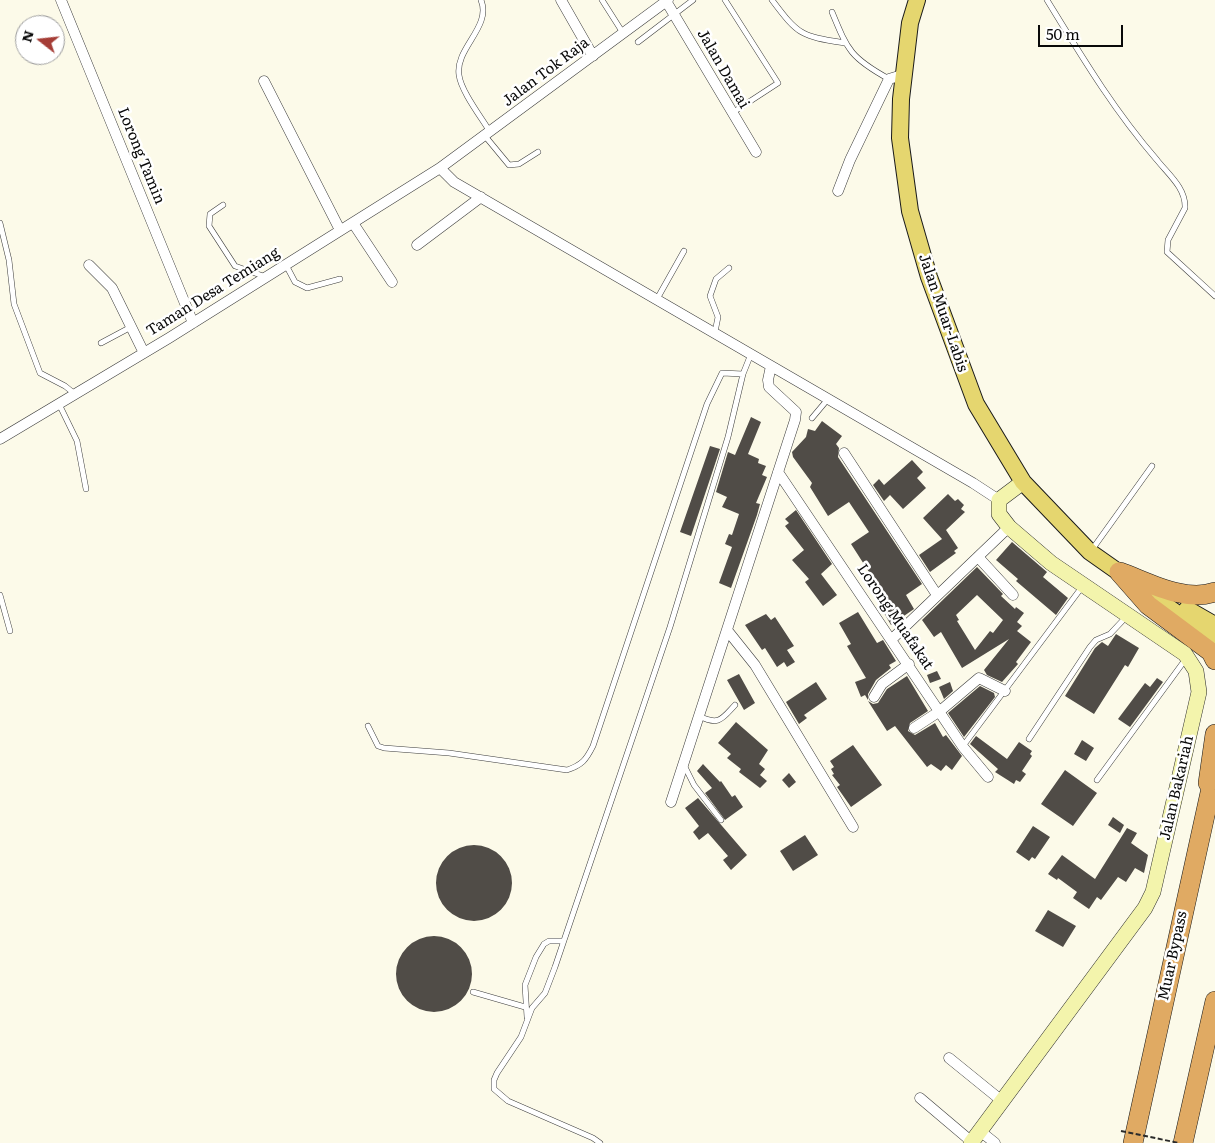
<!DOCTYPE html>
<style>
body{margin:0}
#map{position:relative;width:1215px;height:1143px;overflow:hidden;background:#fcfae9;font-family:Literata,serif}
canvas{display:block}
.north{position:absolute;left:15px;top:15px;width:50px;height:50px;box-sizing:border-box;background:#fff;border:1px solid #9d9d9d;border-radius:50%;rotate:286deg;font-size:14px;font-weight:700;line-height:20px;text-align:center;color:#090909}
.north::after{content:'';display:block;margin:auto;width:18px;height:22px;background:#a53d36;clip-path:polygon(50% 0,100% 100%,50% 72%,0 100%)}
.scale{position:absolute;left:1038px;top:25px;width:85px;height:22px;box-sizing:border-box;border:2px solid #090909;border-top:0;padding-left:6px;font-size:15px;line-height:18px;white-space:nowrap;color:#090909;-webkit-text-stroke:4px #fff;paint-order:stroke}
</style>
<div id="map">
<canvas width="1215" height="1143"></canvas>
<div class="north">N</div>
<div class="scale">50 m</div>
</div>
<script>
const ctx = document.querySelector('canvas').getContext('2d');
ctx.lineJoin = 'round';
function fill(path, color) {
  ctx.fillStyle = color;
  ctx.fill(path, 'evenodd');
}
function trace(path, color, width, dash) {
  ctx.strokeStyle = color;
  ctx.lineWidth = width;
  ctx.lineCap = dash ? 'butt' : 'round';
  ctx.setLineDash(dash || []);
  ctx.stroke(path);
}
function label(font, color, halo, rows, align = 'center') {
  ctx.font = font + ' Literata,serif';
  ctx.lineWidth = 5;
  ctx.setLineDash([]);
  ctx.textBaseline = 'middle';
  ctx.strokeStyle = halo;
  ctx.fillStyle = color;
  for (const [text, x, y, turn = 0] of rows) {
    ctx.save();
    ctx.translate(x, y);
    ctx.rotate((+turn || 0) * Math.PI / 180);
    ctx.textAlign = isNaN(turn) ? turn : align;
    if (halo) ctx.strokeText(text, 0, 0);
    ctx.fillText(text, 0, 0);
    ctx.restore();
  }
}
fill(new Path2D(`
 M751 417 761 422 748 454 759 459 758 463 766 466 762 475 767 477 756 503 760 504 757 515 731 588 719 583 732 547 725 544 729 534 732 535 739 514 722 507 727 497 716 492 728 452 735 455Z
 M822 421 842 436 836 444 839 448 838 457 922 584 906 595 914 609 891 625 869 587 876 583 851 544 869 532 849 502 828 516 810 487 812 483 793 457 792 452 806 437 808 429 815 431Z
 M710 446 720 449 691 536 680 532Z
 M912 460 923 472 917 478 926 488 903 509 890 495 884 501 873 485 879 479 884 485Z
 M948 494 955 501 958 499 964 505 961 509 965 512 946 530 958 548 954 551 956 553 930 572 919 555 942 539 923 518Z
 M796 510 832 564 821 574 837 595 823 606 805 582 809 579 792 560 804 550 785 526 789 523 785 519Z
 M1012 542 1047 572 1043 577 1068 598 1056 615 1016 581 1018 579 996 560Z
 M977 567 1003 594 1001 596 1015 609 1016 607 1024 613 1017 622 1022 626 1017 631 1031 642 1016 662 1018 664 1002 682 987 675 984 670 1009 639 962 668 941 632 934 637 922 620ZM977 595 1003 620 993 633 990 631 975 650 957 621 959 620 956 615Z
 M858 612 877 643 883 640 896 661 889 665 891 668 876 680 868 694V700L865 695 861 697 855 682 866 678 847 646 851 644 839 623Z
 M766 614 771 620 775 617 794 646 787 650 795 662 787 667 784 662 777 667 765 648 762 650 745 625Z
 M1116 634 1139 648 1128 667 1125 665 1094 714 1065 696 1095 648 1102 642 1108 646Z
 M937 671 941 679 930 683 927 675Z
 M739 674 755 703 744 710 727 680Z
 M907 676 928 711 910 723 908 731 915 735 935 723 943 737 946 735 962 756 952 770 946 765 941 771 931 764 927 767 895 726 887 731 868 701 873 704 878 703 887 689Z
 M1157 678 1163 682 1130 727 1118 719 1145 683 1150 687Z
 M816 682 827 699 804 715 807 718 799 724 786 702Z
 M950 682 953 691 944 699 939 687Z
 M980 686 994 693 995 697 964 737 948 713Z
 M736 722 768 750 759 764 765 769 760 775 767 781 760 788 739 772 741 769 727 758 731 754 718 743Z
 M976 736 1007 759 1019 742 1032 751 1030 754 1032 756 1022 771 1026 774 1020 782 1016 780 1014 784 995 772 998 769 970 744Z
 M1082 740 1094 748 1086 761 1074 754Z
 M853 745 882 785 851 807 837 787 840 785 832 775 834 774 831 769 834 767 830 761Z
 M703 764 720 782 721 781 732 797 735 795 743 807 725 820 705 793 712 788 697 771Z
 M1065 770 1097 793 1073 826 1041 804Z
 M789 773 796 782 789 788 782 780Z
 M698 798 747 855 731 870 723 860 728 856 708 833 699 840 693 832 699 826 685 808Z
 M1113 817 1124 825 1120 833 1108 825Z
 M1033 826 1050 837 1035 859 1032 857 1029 861 1016 852Z
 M1127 828 1137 833 1131 843 1148 855 1144 873 1135 868 1126 882 1118 877 1101 900 1097 897 1089 909 1073 898 1077 892 1058 878 1057 880 1048 874 1062 855 1095 879Z
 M805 835 818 855 793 871 780 851Z
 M436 883a38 38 0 1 1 76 0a38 38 0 1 1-76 0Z
 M1048 910 1076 926 1063 947 1035 931Z
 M396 974a38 38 0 1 1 76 0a38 38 0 1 1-76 0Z`), '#504c47');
const lane = new Path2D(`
 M481 0C492 27 455 48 459 75 461 91 481 117 490 132
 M602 0 623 33
 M725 0 778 83 732 113
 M772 0C799 36 801 36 845 43
 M1047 0C1082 57 1113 109 1157 160 1168 174 1186 188 1185 208L1168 240 1167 252 1215 296
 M832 12C848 51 851 58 889 79
 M638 42 693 0
 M485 136 509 165 519 164 538 152
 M223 205 210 214 209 226 235 266 266 277
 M0 223 9 260 14 304 40 373 65 386 75 394
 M286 265 295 282 307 288 340 279
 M657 299 684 251
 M715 332 718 317 710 296 716 279 729 268
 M101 343 131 327
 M59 404 77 441 86 489
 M812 418 828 399
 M1091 551 1152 466
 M0 595 10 631
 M699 716C719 726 722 719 735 705
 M368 726 378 746 384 748 449 753 567 770C582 765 586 760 593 746L707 404 722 373 743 374
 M1029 739 1090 647 1096 640 1110 634 1127 616
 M963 746 1082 587
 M684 765 694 785 721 820
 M1097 780 1185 660
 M473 992 525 1007
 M527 1017 525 985 536 957 544 944 549 941H563
 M600 1143 593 1138 508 1101 494 1089V1080L497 1073 521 1037 532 1008 545 993 555 967 670 627 728 437 743 374 751 354`);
const street = new Path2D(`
 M61 0 193 323
 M561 0 593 56
 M666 1 756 152
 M264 81 340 230
 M440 168 454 182 973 483 999 500
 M838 191 850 160 889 79 902 75
 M353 223 392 282
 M417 245 481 197
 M89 265 112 288 144 353
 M0 439 169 338 440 168 668 0
 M844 453 937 595
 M778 472 963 747 988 777
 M978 557 1013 595
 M727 630 755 665 853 827
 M892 639 1009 527
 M874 697 882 684 909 664
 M914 728 940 711 979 678 1005 691
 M671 802 795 420 796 412 769 387 768 380 771 366
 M949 1058 1002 1101
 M920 1098 972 1142
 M980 1131 995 1143`);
const secondary = new Path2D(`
 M971 1143 1145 908 1153 892 1199 692 1196 671 1185 654 1051 563 1009 527 999 514V500L1023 482`);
const primary = new Path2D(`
 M917 0 910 23 901 99 900 138 910 211 929 277 976 404 1023 482 1067 528 1090 552 1215 640
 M1187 609 1215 625`);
const highway = new Path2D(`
 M1119 572 1148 605 1211 652 1215 660
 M1120 572C1148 582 1185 603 1215 592
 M1208 783 1215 734
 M1133 1143 1215 770
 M1183 1143 1215 1001`);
trace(lane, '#3c3c3c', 6);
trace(street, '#3c3c3c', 11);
trace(secondary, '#2b2b2b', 16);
trace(primary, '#1a1a1a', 18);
trace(highway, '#1a1a1a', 20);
trace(lane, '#fff', 5);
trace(street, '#fff', 10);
trace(secondary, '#f3f4ac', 15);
trace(primary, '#e5d66f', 16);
trace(highway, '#e0aa63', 19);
trace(new Path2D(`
 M1121 1131 1179 1143`), '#2b2b2b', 2, [5, 2.5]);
label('15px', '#090909', '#fff', [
 ["Jalan Damai",723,69,60],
 ["Jalan Tok Raja",546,72,-37],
 ["Lorong Tamin",141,156,68],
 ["Taman Desa Temiang",213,292,-32],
 ["Jalan Muar-Labis",943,313,71],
 ["Lorong Muafakat",895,617,56],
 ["Jalan Bakariah",1177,788,-77],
 ["Muar Bypass",1173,956,-78]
]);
</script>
